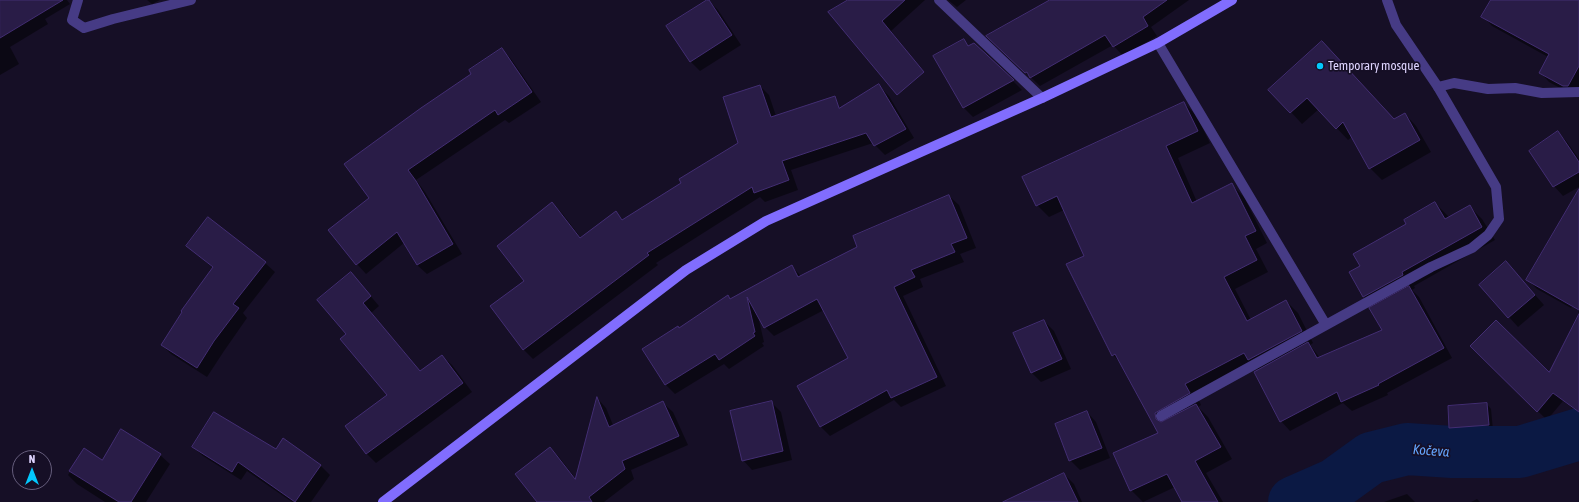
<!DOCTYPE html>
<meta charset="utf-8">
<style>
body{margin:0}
#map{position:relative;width:1579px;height:502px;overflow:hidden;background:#160f26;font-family:"Asap Condensed",sans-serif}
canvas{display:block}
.north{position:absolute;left:12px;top:450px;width:40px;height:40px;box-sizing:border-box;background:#160f26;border:1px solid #665e7d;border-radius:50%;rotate:0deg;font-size:11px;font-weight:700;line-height:16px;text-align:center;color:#dfd5ff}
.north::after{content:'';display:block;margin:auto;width:14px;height:18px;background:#03c8fd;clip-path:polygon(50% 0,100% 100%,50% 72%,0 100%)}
</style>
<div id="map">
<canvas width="1579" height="502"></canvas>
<div class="north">N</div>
</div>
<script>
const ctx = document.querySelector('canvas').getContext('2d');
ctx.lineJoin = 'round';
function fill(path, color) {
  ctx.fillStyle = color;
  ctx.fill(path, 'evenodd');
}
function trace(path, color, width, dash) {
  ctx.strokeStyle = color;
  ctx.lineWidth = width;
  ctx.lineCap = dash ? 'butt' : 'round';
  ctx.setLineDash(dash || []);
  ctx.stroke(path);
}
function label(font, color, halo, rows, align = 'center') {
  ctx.font = font + ' "Asap Condensed",sans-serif';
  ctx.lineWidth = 3.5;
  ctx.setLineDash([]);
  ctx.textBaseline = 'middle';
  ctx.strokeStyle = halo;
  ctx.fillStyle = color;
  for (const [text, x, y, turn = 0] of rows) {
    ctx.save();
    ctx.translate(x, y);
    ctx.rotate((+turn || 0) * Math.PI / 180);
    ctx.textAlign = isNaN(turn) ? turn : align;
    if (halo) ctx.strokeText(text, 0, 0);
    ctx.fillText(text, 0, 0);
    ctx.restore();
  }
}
fill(new Path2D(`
 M0 0H67L70 4 45 19 48 24 10 47 19 64 0 75Z
 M147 0H160L152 4Z
 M708 0 718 10 741 45 700 71 691 62 668 26Z
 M850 0H925L891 31 907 51 881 73Z
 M948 0H966L957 7Z
 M1052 0H1189L1151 27 1157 36 1123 56 1113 45 1040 86 997 45Z
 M1492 0H1579V92L1573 95 1549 82 1540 72 1548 57 1492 26 1483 16Z
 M1322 43 1394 120 1405 114 1416 126 1431 152 1382 180 1370 168 1352 137 1348 140 1319 109 1302 124 1291 112Z
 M502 49 511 59 541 102 509 123 505 120 416 180 425 192 462 254 427 274 417 265 404 243 366 274 357 264 371 198 473 75Z
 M1013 81 1022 90 973 117 964 108Z
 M760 86 769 95 776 116 838 110 880 87 889 96 914 138 885 155 873 143 791 170 798 190 765 202 760 197 656 263 658 265 533 359 524 350 491 307 525 281 552 204 562 213 581 238 616 212 623 220 683 183 740 143Z
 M1184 103 1196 115 1210 143 1178 158 1197 202 1232 185 1244 197 1267 243 1256 249 1268 272 1235 289 1251 320 1286 301 1298 313 1313 343 1310 345 1320 358 1383 331 1374 307 1364 297 1361 266 1408 225 1435 203 1449 217 1469 206 1482 219 1495 240 1414 286 1415 288 1412 290 1419 297 1452 358 1387 393 1388 395 1352 411 1343 403 1290 431 1281 421 1259 370 1254 365 1197 396 1201 405 1198 407 1208 417 1232 459 1206 473 1223 502H1184L1175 487 1143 502 1131 490 1159 433 1123 365 1113 355 1085 256 1064 210 1049 217 1037 205Z
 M1558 132 1567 142 1579 159V187L1563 196 1554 186Z
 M949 196 959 205 976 248 960 254 964 262 920 279 923 287 903 296 946 386 901 407 894 400 830 436 821 427 798 387 850 359 824 310 774 336 765 327 758 316 764 342 762 343 764 346 729 369 724 364 675 394 666 385 643 349 792 267 802 277 859 247Z
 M1579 199V295L1571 308 1537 289 1528 280Z
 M187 246 265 263 275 272 243 313 247 318 224 351 207 377 171 354 162 345 213 268Z
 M1506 262 1544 305 1518 327 1480 285Z
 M351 273 379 306 371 313 421 372 442 356 452 365 472 392 376 463 367 454 346 426 389 395 348 334Z
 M1579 317V413L1563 401 1547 420 1471 346 1549 373Z
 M1044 321 1054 331 1071 369 1041 382 1032 373 1015 334Z
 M598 399 606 408 613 425 663 403 673 412 688 445 631 470 634 479 604 502H538L550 448 559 457 576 479Z
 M771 402 781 412 792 460 752 470 743 460Z
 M1487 404 1491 409 1493 430 1455 432 1450 427Z
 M1087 412 1096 422 1110 458 1080 470 1070 460Z
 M193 447 276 450 320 465 330 475 311 502H292L247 471 241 480 203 456Z
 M85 450 102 461 160 455 170 464 146 502H105L77 484 68 475Z
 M1064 474 1074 484 1082 502H1030Z
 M1407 494 1415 502H1384Z
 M1477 499 1480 502H1471Z`), '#0007');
trace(new Path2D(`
 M1294 502 1335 484 1371 458 1407 449 1452 452H1520L1579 434`), '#0b1944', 52);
const building = new Path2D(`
 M0 0H63L0 38Z
 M707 0H709L732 35 690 62 666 26Z
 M848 0H905L882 21 924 72 897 95 828 12Z
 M1050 0H1167L1143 17 1148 26 1113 47 1105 35 1030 78 1027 72 1025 73 986 36Z
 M1491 0H1579V66L1568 86H1563L1539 73 1549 54 1481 17Z
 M964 39 968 46 974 43 1014 80 963 108 933 56Z
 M1322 41 1394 119 1405 113 1420 140 1369 169 1343 122 1336 129 1307 98 1290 113 1268 90Z
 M502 48 532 92 498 115 495 110 408 170 416 181 453 244 417 265 397 232 356 265 328 230 369 198 344 164 421 108 471 74 469 70Z
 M879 84 906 129 874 146 866 133 782 161 789 180 754 193 752 187 693 224 647 253 649 255 523 350 490 306 524 281 497 246 552 202 580 238 616 211 622 220 681 183 679 179 738 143 723 97 760 85 771 117 835 96 839 108Z
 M1184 102 1198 131 1166 146 1192 203 1232 183 1256 231 1245 236 1257 260 1224 277 1247 321 1286 300 1302 331 1248 360 1244 353 1185 384 1190 393 1155 413 1156 419 1161 422 1196 404 1221 447 1195 461 1218 502H1182L1167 474 1130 491 1113 453 1158 433 1115 354 1112 356 1066 264 1084 256 1057 196 1036 206 1022 177Z
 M1558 131 1579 162V172L1553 187 1529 151Z
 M1579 189V310L1526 280Z
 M949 195 967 238 951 244 955 252 911 270 915 277 894 287 937 377 891 398 887 390 820 427 797 386 848 358 817 299 764 328 747 297 755 332 753 333 755 336 719 360 715 354 665 385 642 349 678 326 679 328 728 295 730 299 792 265 798 277 857 247 853 236Z
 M1435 202 1445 219 1470 205 1482 227 1402 272 1403 275 1363 297 1349 272 1360 266 1353 254 1406 224 1404 220Z
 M208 217 266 262 233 304 239 308 214 341 197 368 161 345 182 312 181 311 213 267 186 246Z
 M1506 261 1535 295 1508 318 1479 285Z
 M351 272 371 296 363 303 420 371 442 355 463 383 366 454 345 426 387 395 340 339 346 334 317 300Z
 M1409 286 1444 348 1378 384 1379 385 1341 402 1337 392 1280 422 1254 372 1308 342 1317 358 1382 330 1369 308Z
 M1579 314V412L1553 393 1537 412 1470 346 1496 320 1549 372Z
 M1044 320 1062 359 1031 373 1013 333Z
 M597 397 609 427 663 401 679 436 622 461 625 469 589 497 592 502H537L515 474 550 447 575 479Z
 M772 401 783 451 742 461 730 411Z
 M1487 403 1489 425 1449 428 1448 406Z
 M1087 411 1102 448 1069 461 1055 424Z
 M214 412 276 449 283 438 321 465 295 502 238 462 232 472 192 447Z
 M121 429 161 454 131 502H119L69 471 84 448 102 460Z
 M1064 473 1078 502H1003Z`);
fill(building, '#291c47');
trace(building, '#432e73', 1);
trace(new Path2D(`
 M1438 87 1454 83 1488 89 1515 88 1542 93 1579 92`), '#463b85', 10);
trace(new Path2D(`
 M78 0 72 20 84 28 113 19 191 0
 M939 0 1042 98
 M1158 43 1326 325
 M1161 416 1431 267 1472 248 1488 235 1499 219 1496 187 1438 87 1396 25 1387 0`), '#463b85', 10);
trace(new Path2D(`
 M383 502 686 270 766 221 1042 98 1158 43 1232 0`), '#816dfe', 10);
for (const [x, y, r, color] of [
 [1320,66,4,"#03c8fd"]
]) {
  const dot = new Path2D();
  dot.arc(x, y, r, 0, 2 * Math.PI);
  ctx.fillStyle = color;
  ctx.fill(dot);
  trace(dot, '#160f26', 1.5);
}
label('13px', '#dfd5ff', '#160f26', [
 ["Temporary mosque",1328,66]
], 'left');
label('italic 14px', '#64a5fe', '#160f26', [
 ["Kočeva",1431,451,4]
]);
</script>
